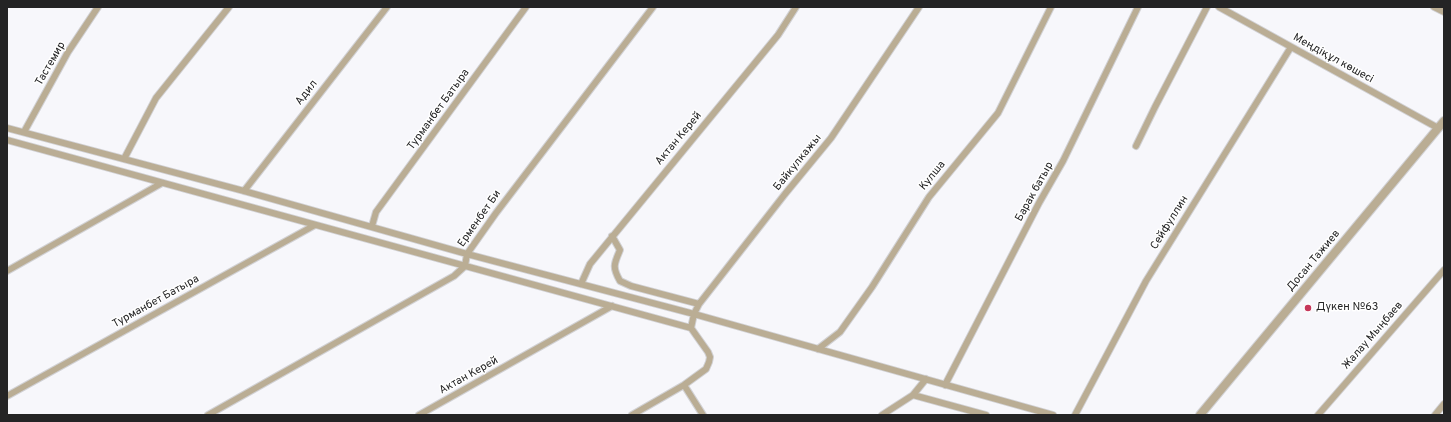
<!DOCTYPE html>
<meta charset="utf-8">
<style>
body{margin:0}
#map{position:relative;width:1451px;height:422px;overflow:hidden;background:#f7f7fb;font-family:Overpass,sans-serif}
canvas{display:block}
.frame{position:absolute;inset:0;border:8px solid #242425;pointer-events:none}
</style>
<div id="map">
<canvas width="1451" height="422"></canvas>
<div class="frame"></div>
</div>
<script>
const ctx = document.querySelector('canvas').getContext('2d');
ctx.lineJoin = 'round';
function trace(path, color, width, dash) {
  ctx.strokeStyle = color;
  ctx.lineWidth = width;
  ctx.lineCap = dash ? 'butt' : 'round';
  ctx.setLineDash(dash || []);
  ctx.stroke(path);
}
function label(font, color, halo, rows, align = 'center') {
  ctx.font = font + ' Overpass,sans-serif';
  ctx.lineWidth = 3;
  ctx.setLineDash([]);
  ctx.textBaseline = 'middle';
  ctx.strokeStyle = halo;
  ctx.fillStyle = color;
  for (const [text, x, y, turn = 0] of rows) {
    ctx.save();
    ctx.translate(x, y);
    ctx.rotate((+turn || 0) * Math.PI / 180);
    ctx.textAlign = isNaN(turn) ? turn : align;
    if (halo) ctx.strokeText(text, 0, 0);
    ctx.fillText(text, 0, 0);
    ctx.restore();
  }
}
const minor = new Path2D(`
 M1219 7 1438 128
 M1434 7 1444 12
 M7 128 244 191 467 254 694 314 1053 415
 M24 132 68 52 98 7
 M7 140 691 328 708 352 710 357 709 362 706 369 684 385 632 415
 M1136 146 1155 107 1207 7
 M124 159 156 98 229 7
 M244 191 387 7
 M372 226 376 212 526 7
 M612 236 620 250C614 264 612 267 620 281L631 286 699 304
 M7 271 162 183
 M581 284 590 264 778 35 796 7
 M691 328 694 314 699 304 785 194 831 138 919 7
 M818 349 840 332 872 287 929 197 998 113 1051 7
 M684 385 703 415
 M945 385 1039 203 1063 161 1138 7
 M913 395 986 415
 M7 396 315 225
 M208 415 454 276 465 266 467 254 496 213 653 7
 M419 415 612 306
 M882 415 913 395 926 379
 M1075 415 1146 281 1291 47
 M1318 415 1444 270
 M1435 415 1444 404`);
const tertiary = new Path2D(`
 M1200 415 1444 121`);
trace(minor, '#d1d1d4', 8);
trace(tertiary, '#d1d1d4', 10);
trace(minor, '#baad94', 6);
trace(tertiary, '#baad94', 8);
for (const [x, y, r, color] of [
 [1308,308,4,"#c6365a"]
]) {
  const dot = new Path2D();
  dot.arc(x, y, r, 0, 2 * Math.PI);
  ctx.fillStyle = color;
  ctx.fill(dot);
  trace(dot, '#fff', 1.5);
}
label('11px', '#242425', '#fff', [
 ["Меңдіқұл көшесі",1333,59,29],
 ["Тастемир",51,64,-60],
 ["Адил",307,93,-52],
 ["Турманбет Батыра",439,110,-54],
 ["Актан Керей",679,139,-50],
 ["Байкулкажы",798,163,-51],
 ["Кулша",933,176,-51],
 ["Барак батыр",1035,192,-61],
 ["Ерменбет Би",480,219,-55],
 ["Сейфуллин",1170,223,-58],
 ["Досан Тажиев",1314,261,-50],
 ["Турманбет Батыра",156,302,-29],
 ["Жалау Мыңбаев",1373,336,-49],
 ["Актан Керей",469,376,-29]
]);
label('11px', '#242425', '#fff', [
 ["Дүкен №63",1316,308]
], 'left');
</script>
